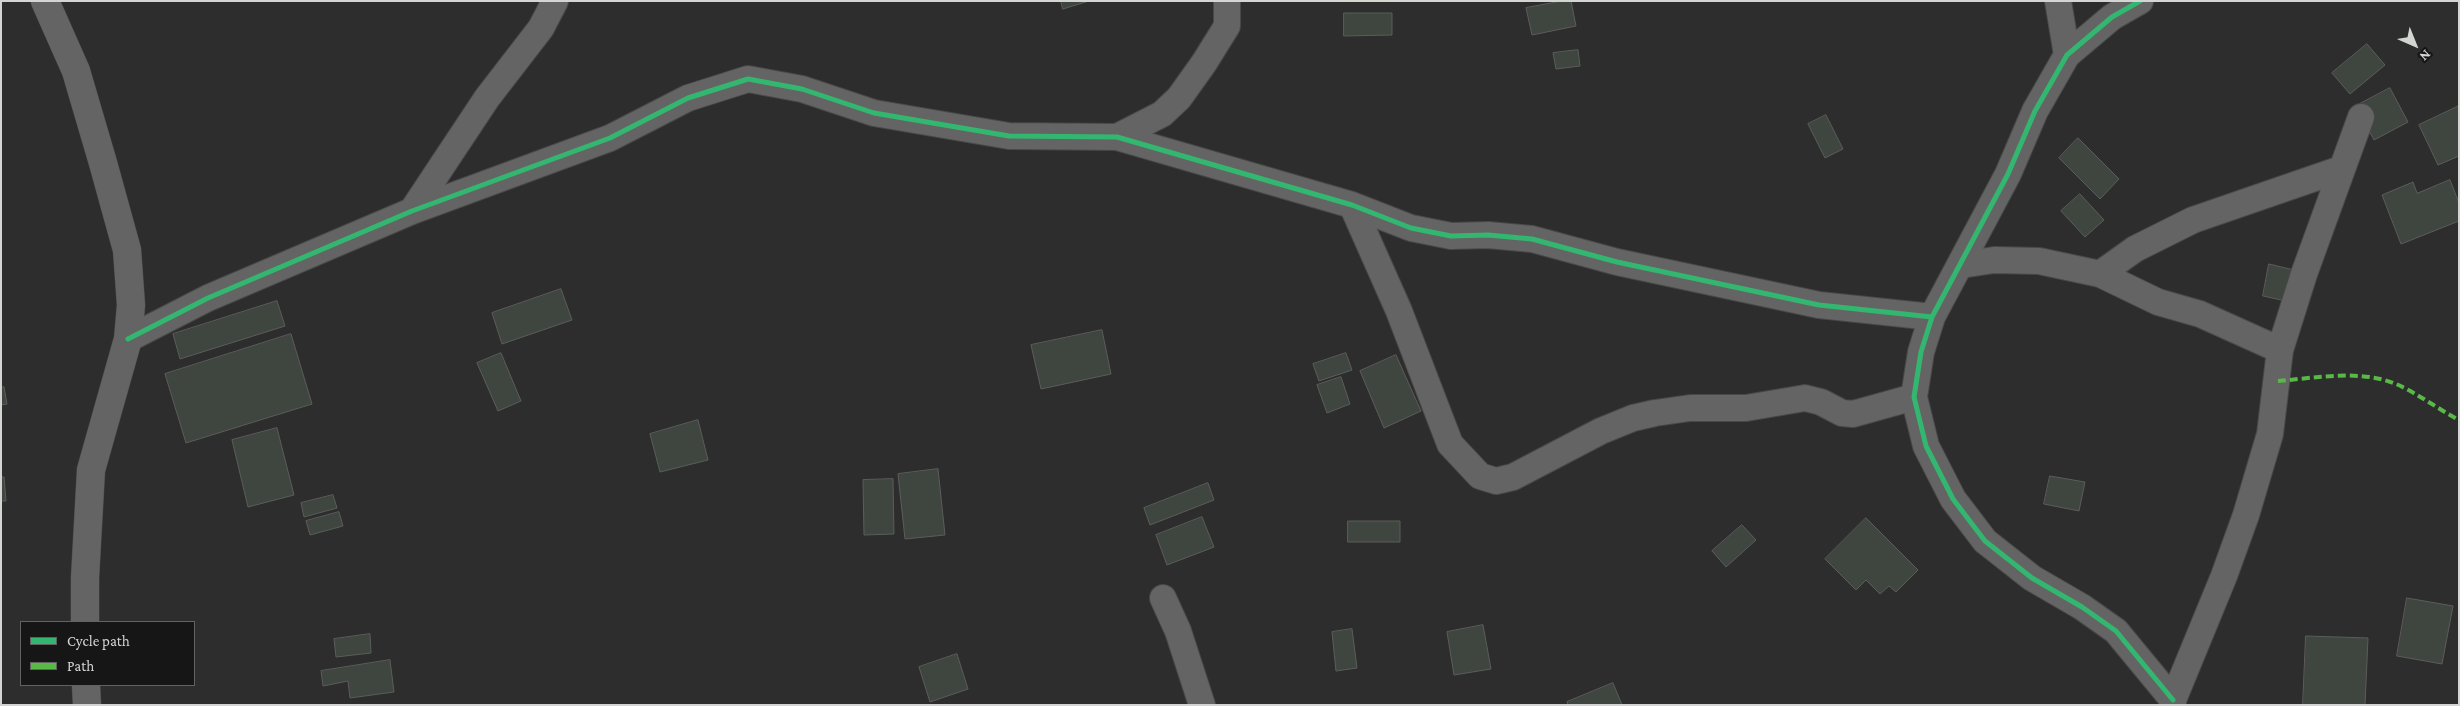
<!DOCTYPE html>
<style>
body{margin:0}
#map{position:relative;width:2460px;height:706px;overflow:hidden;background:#2d2d2d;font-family:"Crimson Pro",serif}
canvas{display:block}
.frame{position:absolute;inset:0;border:2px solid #d3d5d3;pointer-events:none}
.legend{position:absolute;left:20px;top:621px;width:175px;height:65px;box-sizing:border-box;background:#151615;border:1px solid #616261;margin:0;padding:6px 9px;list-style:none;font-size:15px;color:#d3d5d3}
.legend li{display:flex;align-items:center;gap:10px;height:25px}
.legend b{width:25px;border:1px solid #616261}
.north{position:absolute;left:2390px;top:20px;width:50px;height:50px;-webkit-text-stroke:4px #151615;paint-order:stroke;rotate:136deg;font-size:14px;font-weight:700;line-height:20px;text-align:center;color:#d3d5d3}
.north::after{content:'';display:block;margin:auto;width:18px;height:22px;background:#d3d5d3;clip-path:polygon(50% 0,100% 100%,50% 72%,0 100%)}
</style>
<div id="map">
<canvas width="2460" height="706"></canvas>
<div class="frame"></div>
<ul class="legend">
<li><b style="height:6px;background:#33b770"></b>Cycle path</li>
<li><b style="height:6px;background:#58b947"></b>Path</li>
</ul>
<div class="north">N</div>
</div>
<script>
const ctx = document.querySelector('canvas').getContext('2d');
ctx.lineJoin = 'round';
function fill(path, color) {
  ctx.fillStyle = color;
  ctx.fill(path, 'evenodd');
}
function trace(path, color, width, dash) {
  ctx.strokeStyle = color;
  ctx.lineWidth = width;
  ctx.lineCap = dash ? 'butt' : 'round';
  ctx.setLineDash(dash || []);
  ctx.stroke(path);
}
const building = new Path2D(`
 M1061 1H1089L1063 9Z
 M1562 1H1571L1576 26 1532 35 1526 8Z
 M1344 13H1392V35L1344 36Z
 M2367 44 2385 65 2350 94 2332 73Z
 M1578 50 1580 66 1556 69 1553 53Z
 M2390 88 2408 122 2374 140 2356 106Z
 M2459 106V156L2438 165 2419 125Z
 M1826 115 1843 149 1825 158 1808 124Z
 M2078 138 2119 179 2100 199 2059 158Z
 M2450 180 2459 203V221L2401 244 2382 195 2413 182 2417 193Z
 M2080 194 2104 220 2085 237 2061 211Z
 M2269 264 2294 270 2286 301 2263 296Z
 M561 289 572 320 502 344 492 313Z
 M277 301 285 326 180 359 173 334Z
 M1102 330 1111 374 1041 389 1031 345Z
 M291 334 312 404 186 443 165 374Z
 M501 353 521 401 498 411 477 363Z
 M1346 353 1352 370 1319 381 1313 364Z
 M1396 355 1421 411 1384 428 1360 371Z
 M1341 377 1350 404 1327 413 1317 385Z
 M4 387 7 404 1 405V388Z
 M698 420 708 460 660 472 650 434Z
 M277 428 294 495 248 507 232 440Z
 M938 469 945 535 905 539 898 474Z
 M2050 476 2085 482 2079 511 2044 504Z
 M1 477H4L6 501H1Z
 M893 479 894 534 864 535 863 480Z
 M1208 483 1214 500 1150 525 1144 508Z
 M333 495 337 508 304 517 301 503Z
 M339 512 343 526 310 535 306 521Z
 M1202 517 1214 547 1167 565 1156 535Z
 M1866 518 1918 570 1896 592 1889 586 1880 594 1866 580 1856 590 1825 559Z
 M1348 521H1400V542H1348Z
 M1742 525 1756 540 1726 567 1712 551Z
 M2407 598 2453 606 2442 664 2397 656Z
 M1483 625 1491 669 1454 675 1447 632Z
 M1352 629 1357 668 1336 671 1332 632Z
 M370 634 371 653 336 657 334 639Z
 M2306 636 2368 638 2365 705H2303Z
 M957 654 968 689 930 702 919 667Z
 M390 660 394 692 350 698 348 681 323 686 321 671Z
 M1613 683 1622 705H1568L1567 702Z`);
fill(building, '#3f463f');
trace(building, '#5c5c5c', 1);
const minor = new Path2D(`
 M2058 1 2067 55
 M2140 1 2112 17 2067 55 2035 111 2008 174 1932 317 1921 352 1914 397 1926 446 1953 499 1985 541 2032 578 2082 607 2116 631 2173 700
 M1117 137 1162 114 1179 98 1204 63 1227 26V1
 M1352 205 1399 311 1450 444 1480 476 1496 481 1513 477 1601 431 1633 418 1655 413 1690 408H1746L1805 398 1821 402 1842 413 1853 414 1914 397
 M412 211 487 98 541 28 555 1
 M1961 265 1994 260 2039 261 2100 274 2158 302 2200 314 2280 350
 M2100 274 2135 249 2193 220 2341 169
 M128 339 208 298 412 211 610 138 688 98 748 79 802 89 874 113 1009 136 1117 137 1352 205 1411 228 1451 236 1488 235 1532 239 1617 262 1819 305 1932 317
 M1163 598 1178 631 1202 705
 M2173 705V700L2224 576 2246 515 2270 434 2280 350 2304 274 2361 117`);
const tertiary = new Path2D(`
 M45 1 76 71 103 163 127 250 131 305 128 339 91 470 85 578V622
 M86 685 87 705`);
trace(minor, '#484848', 28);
trace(tertiary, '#484848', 29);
trace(minor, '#646464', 26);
trace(tertiary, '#646464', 28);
trace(new Path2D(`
 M2278 381C2315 378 2360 369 2396 384 2417 393 2438 409 2459 420`), '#58b947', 4, [8, 4]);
trace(new Path2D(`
 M2140 1 2112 17 2067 55 2035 111 2008 174 1932 317 1921 352 1914 397 1926 446 1953 499 1985 541 2032 578 2082 607 2116 631 2173 700
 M128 339 208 298 412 211 610 138 688 98 748 79 802 89 874 113 1009 136 1117 137 1352 205 1411 228 1451 236 1488 235 1532 239 1617 262 1819 305 1932 317`), '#33b770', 5);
</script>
